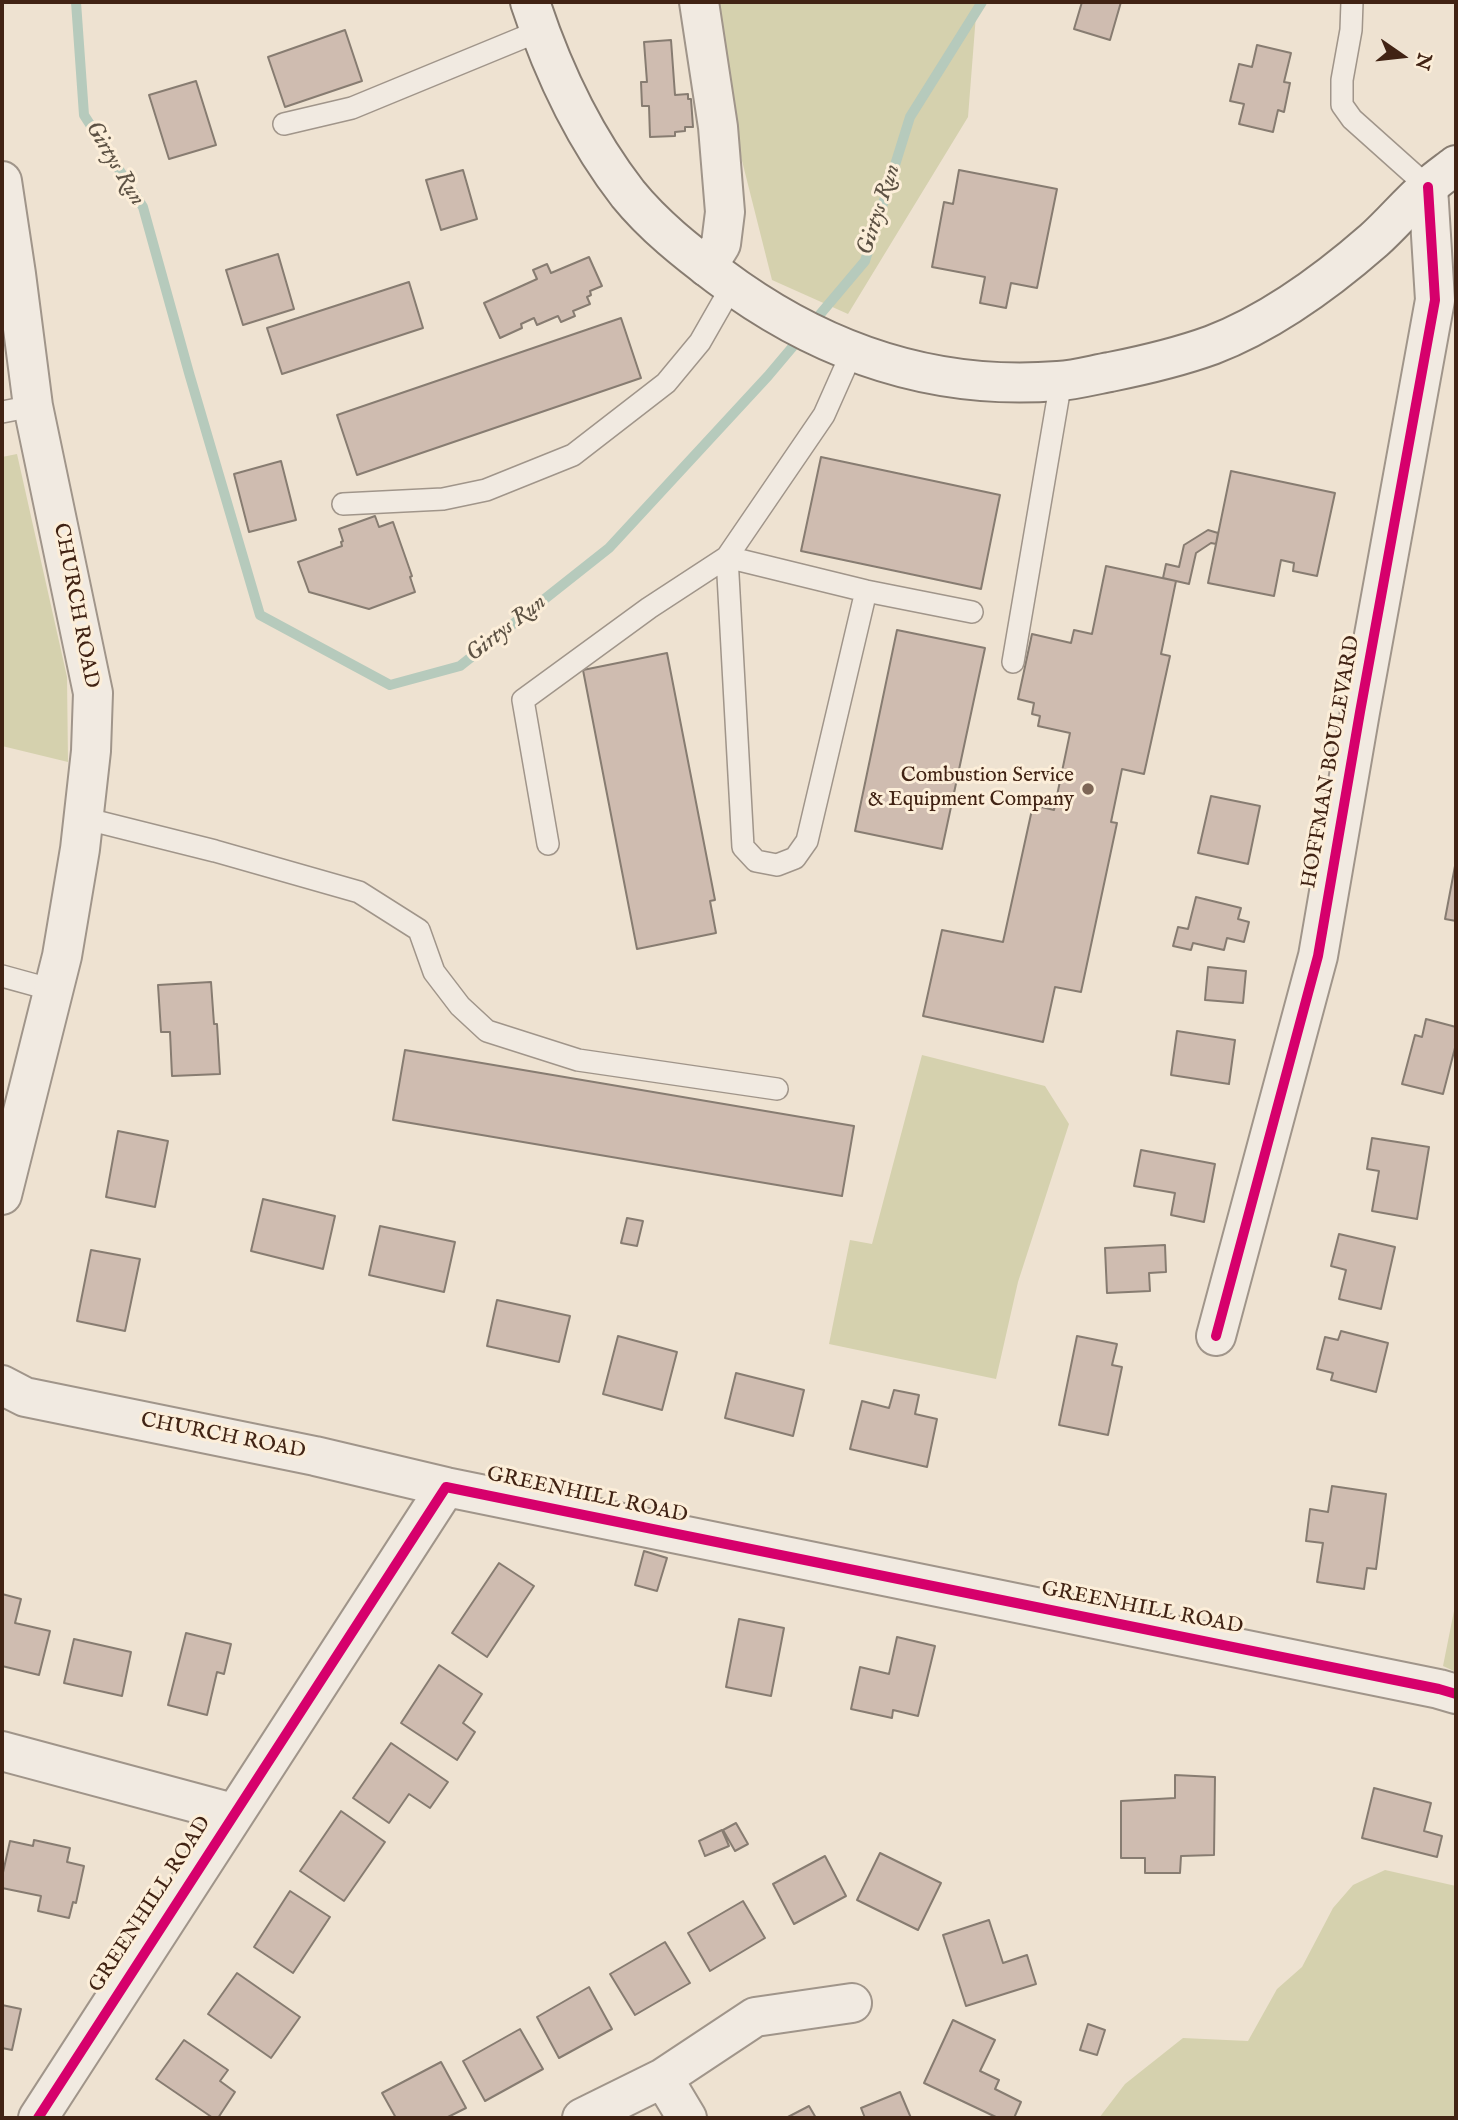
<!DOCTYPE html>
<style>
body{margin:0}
#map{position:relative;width:1458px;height:2120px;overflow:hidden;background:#eee2d1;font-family:"IM FELL English",serif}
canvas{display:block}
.frame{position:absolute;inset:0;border:4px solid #412314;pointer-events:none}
.north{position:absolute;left:1367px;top:21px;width:70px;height:70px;-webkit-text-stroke:5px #fceed9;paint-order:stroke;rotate:104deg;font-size:19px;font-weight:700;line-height:28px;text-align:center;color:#412314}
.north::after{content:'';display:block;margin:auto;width:24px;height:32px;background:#412314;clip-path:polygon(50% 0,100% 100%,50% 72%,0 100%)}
</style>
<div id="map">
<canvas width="1458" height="2120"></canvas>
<div class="frame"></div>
<div class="north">N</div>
</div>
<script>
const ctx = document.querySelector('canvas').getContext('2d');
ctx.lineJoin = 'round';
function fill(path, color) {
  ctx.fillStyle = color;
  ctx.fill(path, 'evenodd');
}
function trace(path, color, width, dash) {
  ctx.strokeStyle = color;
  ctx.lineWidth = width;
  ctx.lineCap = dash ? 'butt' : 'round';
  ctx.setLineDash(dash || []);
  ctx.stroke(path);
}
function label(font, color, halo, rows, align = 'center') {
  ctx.font = font + ' "IM FELL English",serif';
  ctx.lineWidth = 6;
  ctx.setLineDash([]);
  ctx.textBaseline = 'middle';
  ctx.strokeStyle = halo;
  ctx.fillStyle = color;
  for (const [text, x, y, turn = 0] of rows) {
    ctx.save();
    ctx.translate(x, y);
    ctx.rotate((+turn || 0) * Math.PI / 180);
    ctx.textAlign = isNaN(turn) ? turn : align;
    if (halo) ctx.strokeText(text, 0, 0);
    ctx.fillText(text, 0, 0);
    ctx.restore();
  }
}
fill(new Path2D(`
 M712 2H977L968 117 848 314 772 280 733 125Z
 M17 454 67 677 68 762 2 746V457Z
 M922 1055 1045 1086 1069 1124 1018 1282 996 1379 829 1344 850 1240 872 1244Z
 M1456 1601V1672L1443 1666Z
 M1385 1870 1456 1886V2118H1099L1125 2084 1183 2038 1248 2041 1277 1989 1302 1967 1333 1908 1353 1885Z`), '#d5d1ae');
trace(new Path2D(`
 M76 2 84 115 143 207 189 373 260 615 390 685 460 666 609 548 768 376 865 261 910 117 982 2`), '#b6cabc', 10);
const building = new Path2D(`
 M1082 2H1121L1110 40 1074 29Z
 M345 30 362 81 285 107 268 57Z
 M671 40 675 95 688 94V99H691L693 127H685V131L675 132V136L650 137 649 106H642L641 82H647L644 42Z
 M1257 45 1291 53 1284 82 1290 83 1284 112 1278 110 1273 132 1239 124 1244 104 1230 101 1239 64 1252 67Z
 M196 81 216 145 169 159 149 95Z
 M463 170 477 219 441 230 426 180Z
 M959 170 1057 189 1037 288 1011 283 1006 308 980 303 985 277 932 267 944 202 953 204Z
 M278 254 294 309 243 325 226 270Z
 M589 257 602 286 590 291 591 295 587 297 590 304 573 311 575 316 561 322 558 316 537 325 534 318 521 324 522 328 500 338 484 303 537 279 533 270 547 264 551 273Z
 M409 282 423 328 282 374 267 328Z
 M621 318 641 378 357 475 337 415Z
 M821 457 1000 495 981 589 801 551Z
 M281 461 296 520 249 532 234 474Z
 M1231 471 1335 493 1317 576 1293 571 1294 563 1281 560 1274 596 1208 583Z
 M375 516 379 527 393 522 412 576 410 577 415 592 369 609 309 592 298 562 342 546 341 542 343 541 339 529Z
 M1208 530 1218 533 1216 544 1211 543 1196 553 1189 584 1163 578 1166 564 1179 567 1184 545Z
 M1106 566 1176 581 1161 654 1170 656 1144 774 1122 769 1111 822 1117 823 1081 992 1055 987 1043 1042 923 1016 942 930 1003 942 1033 805 1054 810 1070 733 1038 726 1040 716 1032 714 1034 703 1018 699 1032 634 1071 643 1074 630 1092 634Z
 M897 630 985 648 942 849 855 831Z
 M667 653 715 900 710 901 716 933 637 949 583 670Z
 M1211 796 1260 806 1248 864 1198 853Z
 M1455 866H1456V921L1445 919Z
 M1196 897 1241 908 1238 919 1249 922 1244 942 1227 938 1224 950 1193 943 1191 950 1173 946 1178 927 1188 929Z
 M1208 967 1246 971 1243 1003 1205 1000Z
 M211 982 214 1024H217L220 1074 172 1076 170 1032H161L158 985Z
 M1426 1019 1456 1027V1044L1443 1094 1402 1084 1415 1035 1422 1037Z
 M1177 1031 1235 1040 1229 1084 1171 1075Z
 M405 1050 854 1126 842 1196 393 1120Z
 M118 1131 168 1141 155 1207 106 1197Z
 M1372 1138 1429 1147 1417 1219 1372 1211 1379 1171 1367 1169Z
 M1141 1150 1215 1164 1204 1222 1171 1215 1175 1193 1134 1186Z
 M263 1199 335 1216 323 1269 251 1251Z
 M627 1218 643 1221 637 1246 621 1243Z
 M380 1226 455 1242 444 1292 369 1275Z
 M1339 1234 1395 1247 1381 1309 1339 1299 1346 1270 1331 1266Z
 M1165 1245 1166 1272 1149 1273 1150 1291 1107 1293 1105 1248Z
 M91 1250 140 1259 125 1331 77 1321Z
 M497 1300 570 1316 559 1362 487 1346Z
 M1341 1331 1388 1343 1376 1392 1331 1380 1333 1373 1317 1369 1325 1337 1338 1340Z
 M618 1336 677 1352 662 1410 603 1394Z
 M1077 1336 1117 1344 1112 1365 1122 1367 1108 1435 1059 1425Z
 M736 1373 804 1390 793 1436 725 1418Z
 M894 1390 919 1395 915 1414 937 1419 927 1467 850 1449 862 1401 889 1408Z
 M1332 1486 1386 1494 1376 1569 1367 1568 1364 1589 1317 1582 1323 1543 1306 1541 1310 1509 1328 1512Z
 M644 1551 667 1558 657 1591 635 1585Z
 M499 1563 534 1586 487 1657 452 1633Z
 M2 1594 21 1599 15 1623 50 1631 39 1675 2 1666Z
 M739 1619 784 1628 771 1696 726 1687Z
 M186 1633 231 1644 224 1674 217 1672 207 1715 168 1705Z
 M897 1637 935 1646 918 1716 893 1710 892 1718 851 1709 860 1667 889 1674Z
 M74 1639 131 1652 122 1696 64 1683Z
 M439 1665 482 1694 463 1723 475 1732 457 1760 401 1723Z
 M391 1743 448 1782 430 1808 409 1794 389 1823 353 1798Z
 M1175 1775 1215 1777 1214 1855 1181 1856 1180 1873H1145V1858H1121V1801L1175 1798Z
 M1374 1788 1431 1803 1424 1831 1442 1836 1437 1857 1362 1838Z
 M341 1811 385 1842 344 1901 300 1871Z
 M736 1823 748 1844 735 1851 723 1830Z
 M722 1830 729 1846 705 1856 699 1841Z
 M34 1840 70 1848 67 1862 84 1866 76 1903 73 1902 69 1918 38 1911 41 1896 2 1888V1877L10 1841 33 1846Z
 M880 1853 941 1883 918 1930 857 1900Z
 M825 1856 846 1896 794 1924 773 1884Z
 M290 1891 330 1917 293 1973 254 1947Z
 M743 1901 765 1938 710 1971 688 1933Z
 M989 1920 1003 1963 1027 1955 1036 1984 966 2006 943 1935Z
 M665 1942 690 1983 635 2015 610 1974Z
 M237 1973 300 2017 271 2058 208 2014Z
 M589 1987 612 2029 559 2058 537 2017Z
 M2 2005 21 2009 12 2050 2 2048Z
 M953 2020 995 2040 980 2071 999 2080 995 2089 1021 2102 1014 2118H998L924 2083Z
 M1088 2024 1105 2030 1097 2055 1080 2050Z
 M520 2029 543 2069 485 2101 463 2061Z
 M184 2040 228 2070 220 2081 235 2092 218 2118H213L156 2079Z
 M441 2062 466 2108 446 2118H396L382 2093Z
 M900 2092 911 2118H865L861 2108Z
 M809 2106 816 2118H786Z`);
fill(building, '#cfbcb0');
trace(building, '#877c71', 2);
const service = new Path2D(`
 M1352 2 1351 30 1342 80V105L1352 119 1428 187
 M284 124 352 108 539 31
 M852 352 824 415 727 557 743 847 756 861 777 865 795 858 807 841 866 591
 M2 412 33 406
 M343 504 443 499 486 490 573 455 666 383 700 342 732 286
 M1013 662 1061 381
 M83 818 215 851 359 892 419 930 434 972 460 1006 487 1031 578 1060 777 1089
 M548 844 523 700 649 608 727 557 866 591 972 612
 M2 976 53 990`);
const minor = new Path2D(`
 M699 2 718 127 725 212 721 244 707 267
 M2 181 16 274 33 406 93 693 91 751 80 849 62 956 2 1195
 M1216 1336 1318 956 1360 712 1435 300 1428 187
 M2 1385 25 1397 315 1456 446 1487
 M2 1751 233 1813
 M663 2078 687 2118
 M38 2118 446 1487 1439 1689 1456 1694
 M582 2118 663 2078 755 2017 852 2003`);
const secondary = new Path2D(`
 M530 2C553 72 583 136 628 194 654 226 687 252 719 276 820 352 932 391 1058 381 1076 380 1093 375 1110 372 1145 365 1179 357 1212 345 1272 322 1326 282 1374 240 1393 223 1409 203 1428 187 1437 179 1447 172 1456 165`);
trace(service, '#a0958a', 24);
trace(minor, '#a0958a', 42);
trace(secondary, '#877c71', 42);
trace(service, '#f1eae1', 21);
trace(minor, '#f1eae1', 38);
trace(secondary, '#f1eae1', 38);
trace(new Path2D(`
 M1216 1336 1318 956 1360 712 1435 300 1428 187
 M38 2118 446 1487 1439 1689 1456 1694`), '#d6006c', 10);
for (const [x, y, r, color] of [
 [1088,789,7,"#7e6656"]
]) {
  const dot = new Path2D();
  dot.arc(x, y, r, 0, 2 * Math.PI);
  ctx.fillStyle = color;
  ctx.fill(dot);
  trace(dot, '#fceed9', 2.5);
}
label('21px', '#412314', '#fceed9', [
 ["CHURCH ROAD",75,606,79],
 ["HOFFMAN BOULEVARD",1332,762,-80],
 ["CHURCH ROAD",223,1437,11],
 ["GREENHILL ROAD",587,1496,12],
 ["GREENHILL ROAD",1142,1609,11],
 ["GREENHILL ROAD",151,1905,-57]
]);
label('21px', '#412314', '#fceed9', [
 ["Combustion Service",1074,777],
 ["& Equipment Company",1074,801]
], 'right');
label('italic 23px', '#5d5244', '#fceed9', [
 ["Girtys Run",114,164,59],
 ["Girtys Run",880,210,-72],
 ["Girtys Run",507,629,-38]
]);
</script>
